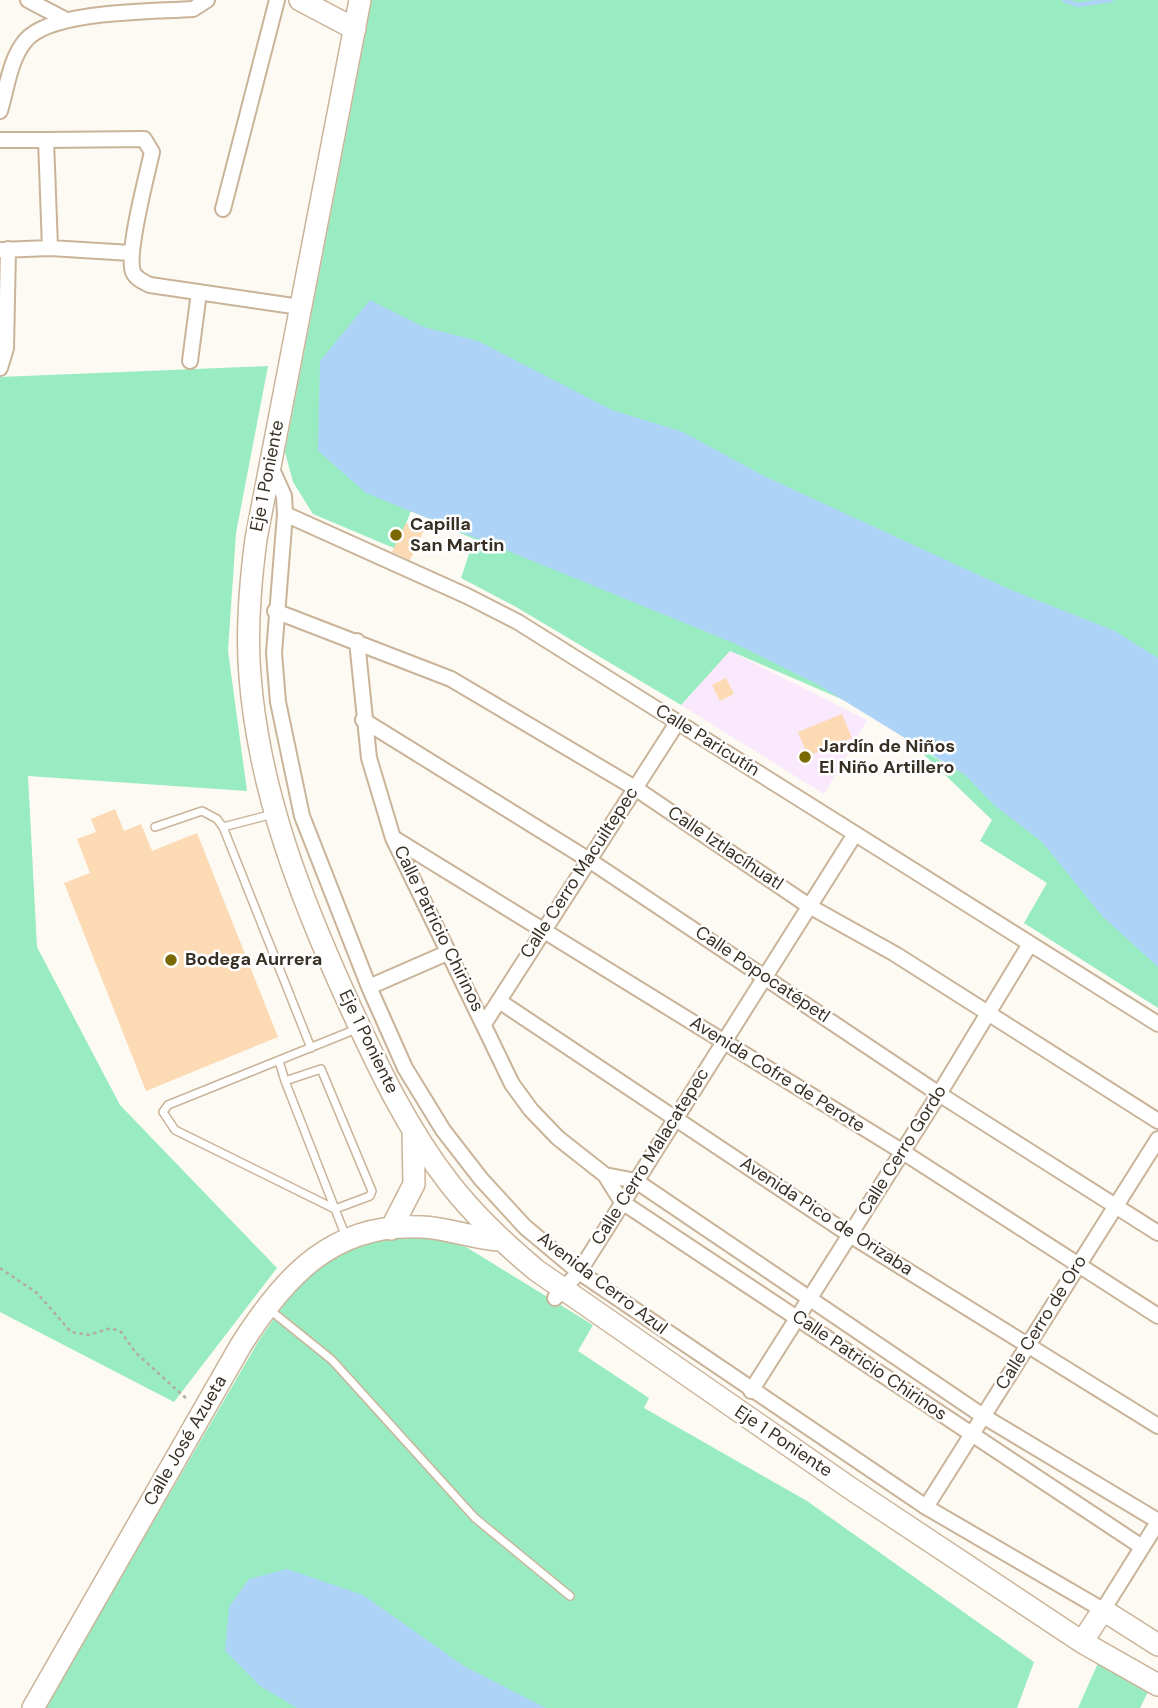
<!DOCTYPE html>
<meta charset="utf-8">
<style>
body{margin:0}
canvas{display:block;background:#fdf9f3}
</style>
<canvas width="1158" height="1708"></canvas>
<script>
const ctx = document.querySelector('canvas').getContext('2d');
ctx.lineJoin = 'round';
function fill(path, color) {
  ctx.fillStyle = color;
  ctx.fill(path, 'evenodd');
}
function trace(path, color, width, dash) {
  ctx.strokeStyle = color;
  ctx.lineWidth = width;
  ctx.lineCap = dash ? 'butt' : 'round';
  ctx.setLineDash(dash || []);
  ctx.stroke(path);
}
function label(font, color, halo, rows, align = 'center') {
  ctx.font = font + ' "DM Sans",sans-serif';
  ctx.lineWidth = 5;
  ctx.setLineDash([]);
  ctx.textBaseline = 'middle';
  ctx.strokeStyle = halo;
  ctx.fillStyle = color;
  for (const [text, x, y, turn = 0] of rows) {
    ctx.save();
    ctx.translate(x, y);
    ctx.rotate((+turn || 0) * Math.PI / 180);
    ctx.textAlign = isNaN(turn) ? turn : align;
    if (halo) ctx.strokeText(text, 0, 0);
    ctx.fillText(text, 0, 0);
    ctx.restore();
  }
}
fill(new Path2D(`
 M730 651 867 720 824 794 681 705Z`), '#fae9fc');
fill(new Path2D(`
 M372 0H1158V1008L1024 923 1047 883 980 841 992 820 915 746 961 772 932 738 730 651 681 705 516 607 461 578 474 539 411 511 396 549 313 514 293 482 285 452Z
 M268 366 236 533 228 651 247 791 28 776 37 947 120 1105 277 1268 174 1402 0 1312V377Z
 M395 1237 431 1238 466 1247 593 1325 578 1351 649 1398 644 1408 807 1501 1034 1662 1017 1708H45L258 1342C303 1278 315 1254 395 1237Z
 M1098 1663 1149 1690 1140 1708H1078Z`), '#99ecc2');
fill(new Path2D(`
 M370 300 424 327 478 341 612 410 683 432 764 476 1009 589 1115 631 1158 658V967L1102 916 1042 842 994 805 965 775 817 684 736 644 366 493 318 451 320 361Z
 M287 1569 363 1595 464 1666 546 1708H297L260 1686 225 1651 229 1607 249 1579Z`), '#add3f6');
trace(new Path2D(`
 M1064 0 1078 5 1111 0`), '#add3f6', 4.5);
fill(new Path2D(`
 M406 523 424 530 410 560 392 552Z
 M726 678 734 694 720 701 712 685Z
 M842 714 852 738 808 756 798 732Z
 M115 809 124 831 141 824 152 851 197 833 278 1037 146 1091 64 883 90 873 77 839 96 832 91 819Z`), '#fcdab4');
const lane = new Path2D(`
 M273 814 223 827 311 1048
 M155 827 202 811 217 819 223 827
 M279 1061 285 1081 335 1209 370 1196 372 1191 321 1069 285 1081
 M346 1237 335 1209 175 1130 163 1112 168 1105 359 1028
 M270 1310 332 1360 475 1518 570 1596`);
const street = new Path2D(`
 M28 0 66 20
 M0 111C7 88 10 58 26 40 52 10 153 12 193 9L207 0
 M0 140H46
 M223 209 277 0
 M50 248 46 140 144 139 152 152C147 175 126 253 133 272 136 279 144 282 150 285L300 307
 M0 250 50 248 131 253
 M190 361 199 292
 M0 368 6 348 8 249
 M270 465 284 496 285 514 467 596 518 622 1158 1024
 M285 514 274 653 278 702 302 816 369 987 405 1068 443 1130 481 1179 525 1227 579 1272 926 1507 1103 1610 1158 1522
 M275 611 451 679 635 788 809 906 895 954 1158 1121
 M357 641 369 758 393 838 512 1084 531 1110 558 1138 605 1175 622 1202 1142 1547
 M363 720 589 860 939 1094 1158 1233
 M395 839 903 1152 1158 1316
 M369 987 447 953
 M499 1001 850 1235 1158 1426
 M484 1024 677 723
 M605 1175 636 1181 983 1416 1158 1521
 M555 1298 579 1272 855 834
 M751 1391 939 1094 1030 944
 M926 1507 1158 1139`);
const secondary = new Path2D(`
 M300 0 355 29
 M360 0 256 539C250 585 246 631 250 676 259 792 301 899 349 1004 378 1067 407 1129 450 1184 475 1216 505 1244 536 1270L850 1488 1082 1642 1158 1685
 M391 1229 414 1184 413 1130
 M1082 1642 1103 1610 1158 1645
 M33 1708 241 1345C284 1277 333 1222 422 1227 449 1228 474 1239 501 1240`);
trace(lane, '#cab499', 10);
trace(street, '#cab499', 18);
trace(secondary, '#cab499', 24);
trace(new Path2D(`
 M0 1268 37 1293 71 1332 89 1335 111 1328 121 1332 136 1353 188 1400`), '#b2aca4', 2.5, [3.5, 3.5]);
trace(lane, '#fff', 7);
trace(street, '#fff', 14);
trace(secondary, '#fff', 21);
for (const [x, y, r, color] of [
 [396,535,7,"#7a6900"],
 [805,757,7,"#7a6900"],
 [171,960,7,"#7a6900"]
]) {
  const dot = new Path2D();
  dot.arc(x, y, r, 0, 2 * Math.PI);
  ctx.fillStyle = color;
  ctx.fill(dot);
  trace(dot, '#fff', 2.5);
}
label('18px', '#383025', '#fff', [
 ["Eje 1 Poniente",268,476,-79],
 ["Calle Paricutín",707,741,32],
 ["Calle Iztlacíhuatl",725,849,34],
 ["Calle Cerro Macuiltepec",580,873,-57],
 ["Calle Patricio Chirinos",438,929,64],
 ["Calle Popocatépetl",762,975,34],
 ["Eje 1 Poniente",368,1042,64],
 ["Avenida Cofre de Perote",777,1075,32],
 ["Calle Cerro Gordo",903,1151,-58],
 ["Calle Cerro Malacatepec",651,1157,-58],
 ["Avenida Pico de Orizaba",826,1217,33],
 ["Avenida Cerro Azul",602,1284,37],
 ["Calle Cerro de Oro",1042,1323,-58],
 ["Calle Patricio Chirinos",869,1366,34],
 ["Calle José Azueta",186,1441,-60],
 ["Eje 1 Poniente",783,1442,34]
]);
label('bold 18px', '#383025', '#fff', [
 ["Capilla",410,525],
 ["San Martin",410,546],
 ["Jardín de Niños",819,747],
 ["El Niño Artillero",819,768],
 ["Bodega Aurrera",185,960]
], 'left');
</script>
